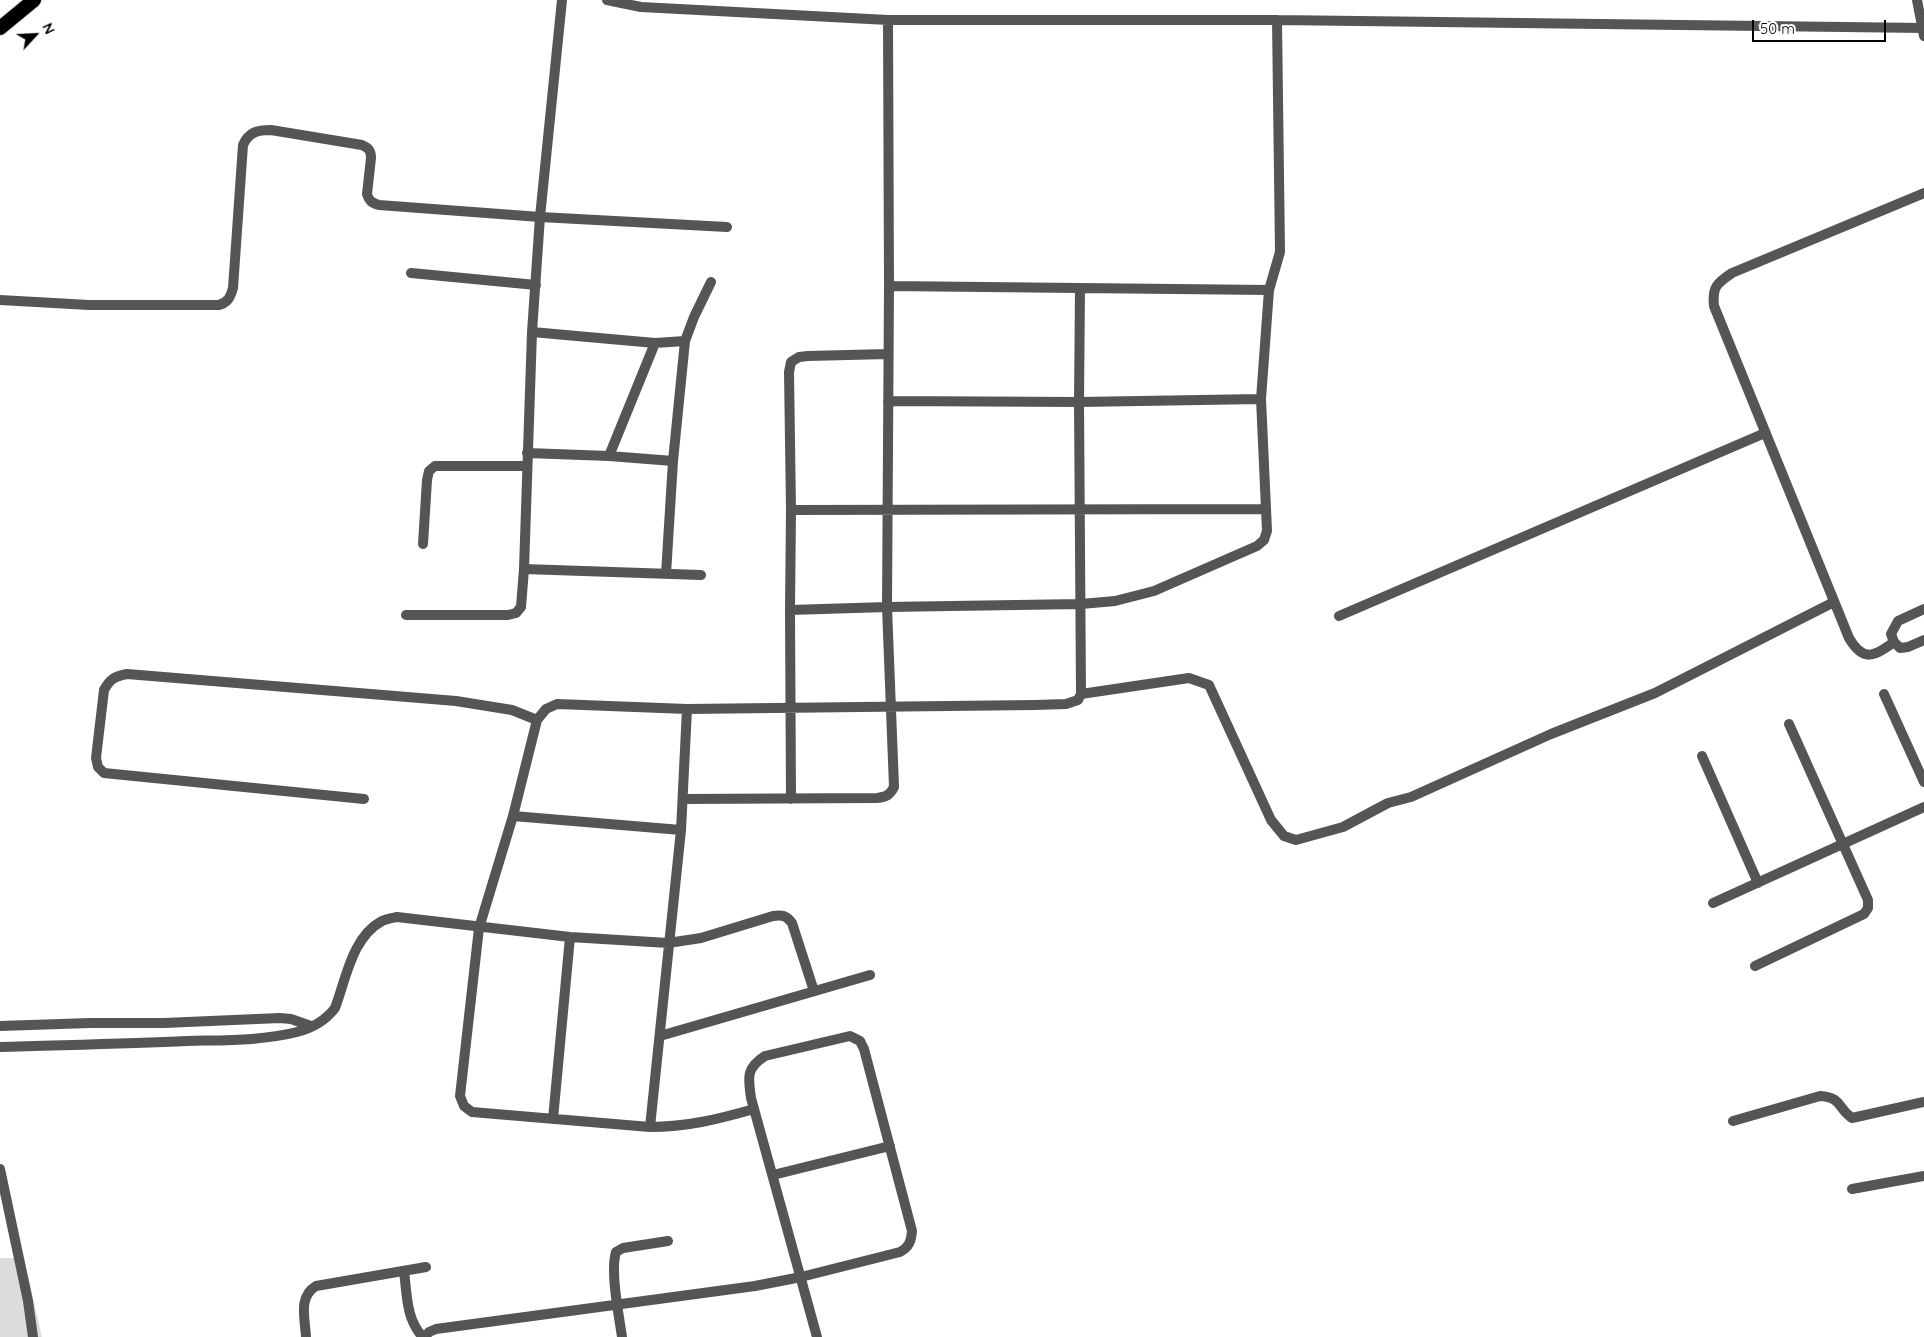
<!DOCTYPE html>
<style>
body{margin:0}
#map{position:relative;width:1924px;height:1337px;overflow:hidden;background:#fff;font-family:Quicksand,sans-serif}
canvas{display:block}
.north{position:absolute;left:10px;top:10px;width:50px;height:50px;-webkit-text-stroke:4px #fff;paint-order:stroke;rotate:65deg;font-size:14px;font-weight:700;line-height:20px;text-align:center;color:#000}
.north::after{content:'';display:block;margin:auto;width:18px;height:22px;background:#000;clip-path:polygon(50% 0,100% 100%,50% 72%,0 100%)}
.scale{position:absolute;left:1752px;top:20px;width:134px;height:22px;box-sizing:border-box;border:2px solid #000;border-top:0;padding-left:6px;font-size:15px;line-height:18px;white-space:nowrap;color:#000;-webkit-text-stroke:4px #fff;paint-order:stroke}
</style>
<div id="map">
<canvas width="1924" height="1337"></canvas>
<div class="north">N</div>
<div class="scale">50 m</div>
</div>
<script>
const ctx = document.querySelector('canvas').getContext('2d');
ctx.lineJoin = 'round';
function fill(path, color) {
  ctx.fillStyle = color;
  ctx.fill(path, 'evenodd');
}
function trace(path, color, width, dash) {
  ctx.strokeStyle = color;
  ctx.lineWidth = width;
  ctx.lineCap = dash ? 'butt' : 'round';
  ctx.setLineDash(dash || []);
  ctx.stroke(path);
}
fill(new Path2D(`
 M0 1258H24L42 1337H0Z`), '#dcdcdc');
const trunk = new Path2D(`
 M0 28 34 0`);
trace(trunk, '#dbdbdb', 16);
trace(new Path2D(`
 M0 300 89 305H219C228 302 230 298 233 288L243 145C249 132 257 130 271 130L362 145C369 148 371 151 371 158L367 194C369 201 372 203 379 205L540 217 727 227
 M1924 609 1898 621 1891 634 1894 642 1900 648 1908 647 1924 640
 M1339 616 1765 433
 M1894 642C1874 657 1863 662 1849 638L1714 306C1712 287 1717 283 1732 273L1924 193
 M1081 694 1189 678 1209 685 1271 820 1284 836 1296 840 1343 827 1388 803 1411 797 1551 734 1655 693 1834 602
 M0 1169 28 1301 33 1337`), '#555', 10);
trace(new Path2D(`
 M607 0 641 7 888 20H1277L1924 28
 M411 273 536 285
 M889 286 1269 290
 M532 332 655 343 685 341
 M888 354 808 356 799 357 791 362 789 372 791 510 790 610 887 607 1081 604 1115 601 1154 591 1257 546 1264 540 1267 531 1261 399 1269 290 1280 252 1277 20
 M888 401 1079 402 1261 399
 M527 453 609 456 673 461
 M609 456 655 343
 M791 510 1266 509
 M423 544 427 480 429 471 435 466H527
 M524 569 701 575
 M666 574 673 461 685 341 694 317 711 282
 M790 610 791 799
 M406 615H508L516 613 521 607 524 569 532 332 540 217 562 0
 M1884 694 1924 782
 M687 709 1035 705 1066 704 1078 700 1081 694 1079 402 1080 288
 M1702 756 1758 883
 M364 799 104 773 98 767 96 758 104 690C110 679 115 676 127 674L456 701 512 710 537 720
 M683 799 877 798C886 797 890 795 894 787L887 607 889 286 888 20
 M513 816 681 830
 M1713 903 1924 807
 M1755 966 1864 914 1868 908V900L1789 724
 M0 1026 90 1023H164L280 1018 291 1019 311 1026
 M660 1036 870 975
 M0 1047C62 1045 125 1044 187 1041 223 1040 262 1041 297 1032 312 1028 326 1020 335 1008 346 979 352 937 382 921 386 919 392 918 397 917L570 937 668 943 701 938 773 916C782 915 786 915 792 923L814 991
 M553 1119 570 937
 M1733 1121 1820 1096C1842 1097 1838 1109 1852 1118L1924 1102
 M650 1127 681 830 687 709 557 704 546 709 537 720 513 816 479 928 460 1096 464 1106 472 1112 650 1127C687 1127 719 1119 754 1109
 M773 1175 890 1146
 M1852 1189 1924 1176
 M404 1271C407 1294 406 1320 423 1337
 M306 1337C305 1318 298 1297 316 1286L426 1267
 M425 1337 429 1332 436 1329 755 1286 801 1277 900 1252C909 1247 911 1242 912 1231L864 1049 860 1041 850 1036 765 1056C746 1068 748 1077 751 1098L817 1337
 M622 1337C619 1315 610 1272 616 1252L623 1248 668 1241`), '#555', 10);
trace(new Path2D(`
 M1917 0 1924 36`), '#555', 10);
trace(trunk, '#000', 14);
</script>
